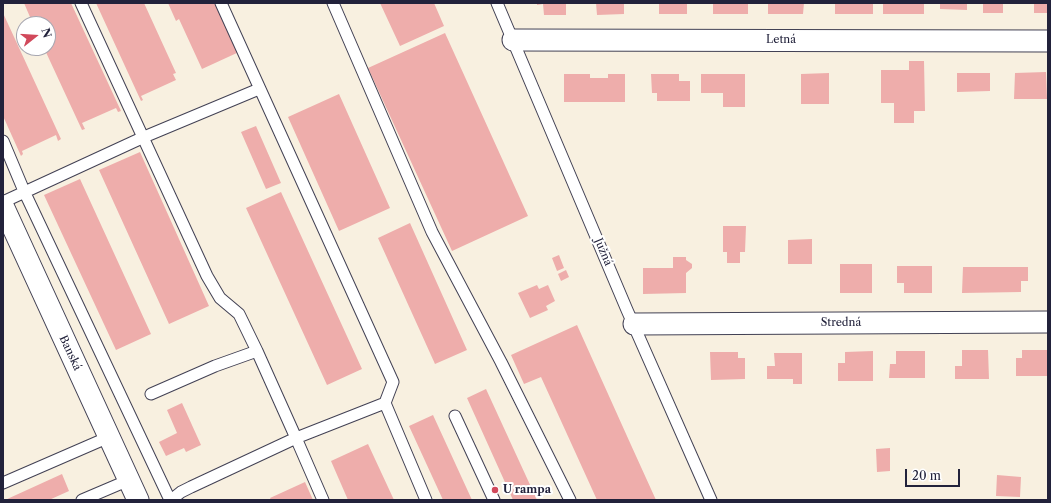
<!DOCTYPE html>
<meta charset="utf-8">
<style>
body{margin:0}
#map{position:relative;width:1051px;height:503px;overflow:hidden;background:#f8f0e0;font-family:"Libre Caslon Text",serif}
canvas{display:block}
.frame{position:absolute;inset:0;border:4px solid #22223b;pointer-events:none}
.north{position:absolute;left:16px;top:16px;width:40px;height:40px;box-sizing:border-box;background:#fff;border:1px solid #a7a7b1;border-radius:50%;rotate:73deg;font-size:11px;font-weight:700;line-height:16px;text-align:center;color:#22223b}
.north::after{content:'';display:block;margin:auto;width:14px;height:18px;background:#d1495b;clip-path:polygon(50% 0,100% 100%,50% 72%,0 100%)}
.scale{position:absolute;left:905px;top:469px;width:55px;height:18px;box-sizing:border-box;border:2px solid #22223b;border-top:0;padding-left:5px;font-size:12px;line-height:14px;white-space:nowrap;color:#22223b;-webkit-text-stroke:3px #fff;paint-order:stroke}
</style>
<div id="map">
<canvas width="1051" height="503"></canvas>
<div class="frame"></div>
<div class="north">N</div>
<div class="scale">20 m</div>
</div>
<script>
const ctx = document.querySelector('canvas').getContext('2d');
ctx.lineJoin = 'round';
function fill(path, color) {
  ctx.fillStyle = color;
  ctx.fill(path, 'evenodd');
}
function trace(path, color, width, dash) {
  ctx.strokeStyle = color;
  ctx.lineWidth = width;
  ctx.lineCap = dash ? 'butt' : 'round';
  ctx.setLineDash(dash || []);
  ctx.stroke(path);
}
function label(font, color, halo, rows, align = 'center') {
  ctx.font = font + ' "Libre Caslon Text",serif';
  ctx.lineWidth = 4;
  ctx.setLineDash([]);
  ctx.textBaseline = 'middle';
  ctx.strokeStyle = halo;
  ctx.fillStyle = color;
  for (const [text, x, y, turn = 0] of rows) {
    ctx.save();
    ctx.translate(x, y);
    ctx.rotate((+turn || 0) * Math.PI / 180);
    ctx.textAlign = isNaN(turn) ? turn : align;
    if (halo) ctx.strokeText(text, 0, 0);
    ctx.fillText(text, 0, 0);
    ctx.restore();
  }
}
fill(new Path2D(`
 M24 3H71L121 111 118 112 116 108 82 123 85 129 82 130 44 48H48V24H33Z
 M96 3H144L176 73 173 74 176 80 141 96 143 100 141 101Z
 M168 3H216L239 52 202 69 179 19 176 21Z
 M380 3H434L444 26 400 46Z
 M537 3H566V15H544L543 4 537 5Z
 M596 3H624V14L597 15Z
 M659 3H687V14H659Z
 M713 3H748V14H713Z
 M768 3H804L803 14H768Z
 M830 3H873V14H835V4H830Z
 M883 3H924V14H883Z
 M940 3H967V10L940 9Z
 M983 3H1003V13H983Z
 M1034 3H1048V13H1034Z
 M3 13 61 139 58 141 56 135 22 151 23 154 21 156 3 116Z
 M445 33 528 216 452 251 368 68Z
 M909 61H924L925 111H914V123H894V103H881V70H909Z
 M1046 72 1047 99H1014L1015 73Z
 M829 73V104H801V74Z
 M957 73H990V91L957 92Z
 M564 74H590V78H608V74H625V102H564Z
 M651 74H679V81H690V101H657V93H652Z
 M701 74H745V107H723V93H701Z
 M339 94 390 208 339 231 288 117Z
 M256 126 281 183 266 189 241 132Z
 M140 152 209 306 169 324 99 170Z
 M80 179 151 334 116 350 44 195Z
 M281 192 362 369 327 385 246 208Z
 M410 223 467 350 435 364 378 238Z
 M723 226H746L745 252H740V263H727V252H723Z
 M812 239V264H788V240Z
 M559 255 564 268 557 271 552 258Z
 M673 257H686V260L692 264V268L686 273V293L643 294V268H673Z
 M840 264H872V293H840Z
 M897 266H932V293H904V283H897Z
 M963 267H1028V281H1021V292L962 293Z
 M566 270 569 277 561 281 558 274Z
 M537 285 539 289 548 285 555 301 546 306 548 310 530 318 518 293Z
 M577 325 631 445 656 500H597L541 377 524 384 511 355Z
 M962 350H988L989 379H955V366H962Z
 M1022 350H1048V376H1016V358H1022Z
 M873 351V381H838V363H845V352Z
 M896 351H925V378H889L890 364H896Z
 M710 352H738V358H745V379L711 380Z
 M774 353H802V384H793V379H767V366H775Z
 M486 389 537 500H513L467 398Z
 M182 403 201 445 186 452 184 448 166 456 159 442 177 433 167 410Z
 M433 415 472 500H443L409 426Z
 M368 444 394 500H348L331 461Z
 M890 448V471L877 472 876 449Z
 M62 474 69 491 49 500H5Z
 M997 475 1021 477 1020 497 996 496Z
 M305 482 313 500H271L270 498Z`), '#eeadab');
const lane = new Path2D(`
 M81 3 207 276 220 298 239 314 257 351
 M221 3 393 382 385 403 426 500
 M333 3 432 232 501 362 570 500
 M497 3 627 310 711 500
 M3 141 24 191 170 500
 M3 202 144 137 259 89
 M151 394 215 366 257 351 296 438 191 487 181 492 171 500
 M455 416 494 500
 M3 483 109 437
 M82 500 129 480
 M323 500 296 438 385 403`);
const street = new Path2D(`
 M513 40 1048 41
 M3 206 138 500
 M634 324 1048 322`);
trace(lane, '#424154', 13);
trace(street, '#424154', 23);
trace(lane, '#fff', 11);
trace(street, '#fff', 21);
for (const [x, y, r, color] of [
 [495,490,4,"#d1495b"]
]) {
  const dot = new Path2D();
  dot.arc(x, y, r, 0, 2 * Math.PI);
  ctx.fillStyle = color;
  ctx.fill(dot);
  trace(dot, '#fff', 1.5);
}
label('11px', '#22223b', '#fff', [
 ["Letná",781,40],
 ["Južná",603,252,67],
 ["Stredná",841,323],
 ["Banská",70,353,65]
]);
label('bold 11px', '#22223b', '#fff', [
 ["U rampa",503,490]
], 'left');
</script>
